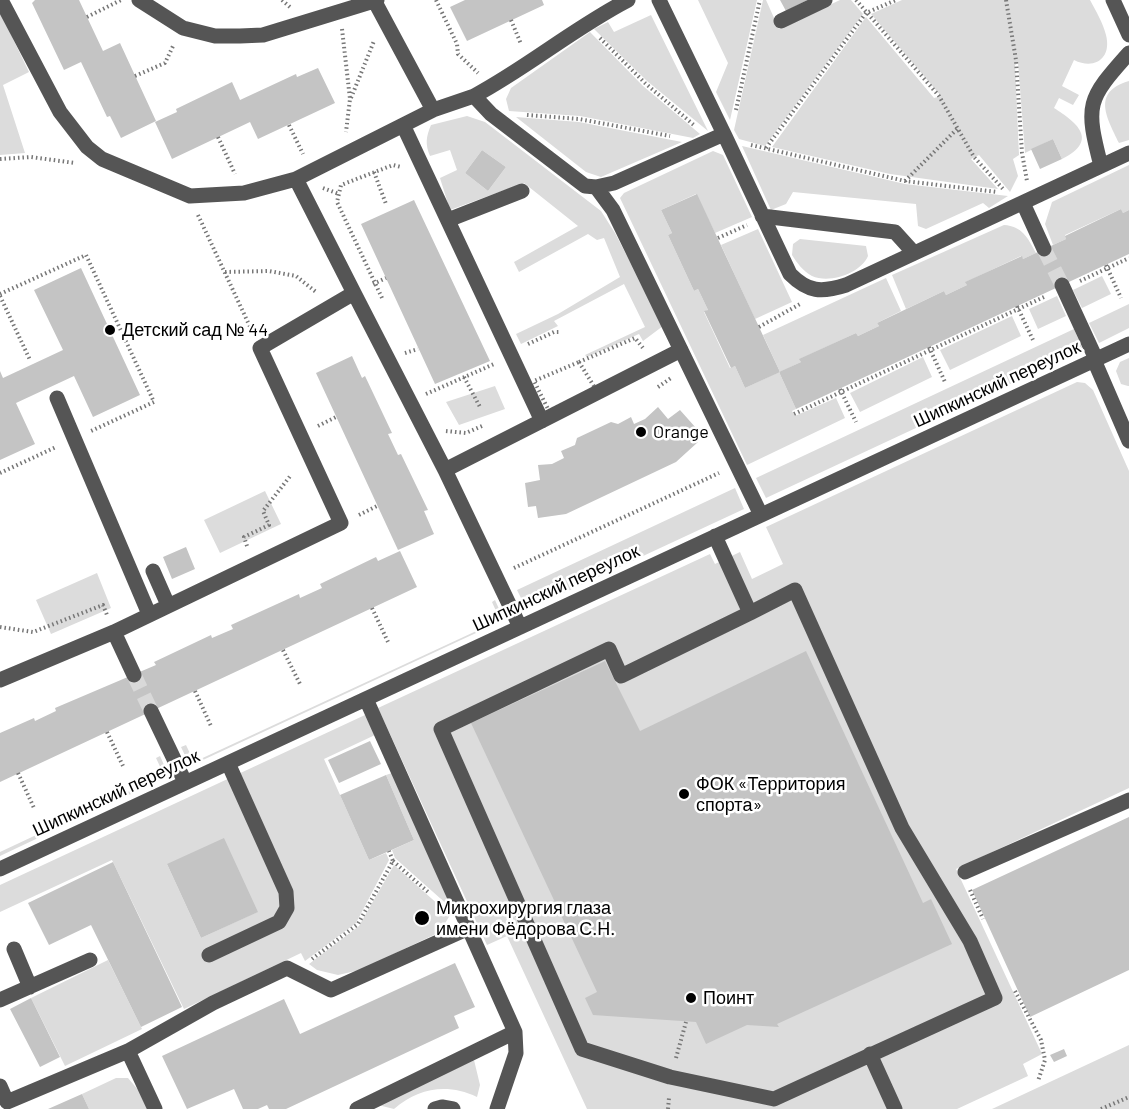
<!DOCTYPE html>
<meta charset="utf-8">
<style>
body{margin:0}
canvas{display:block;background:#fff}
</style>
<canvas width="1129" height="1109"></canvas>
<script>
const ctx = document.querySelector('canvas').getContext('2d');
ctx.lineJoin = 'round';
function fill(path, color) {
  ctx.fillStyle = color;
  ctx.fill(path, 'evenodd');
}
function trace(path, color, width, dash) {
  ctx.strokeStyle = color;
  ctx.lineWidth = width;
  ctx.lineCap = dash ? 'butt' : 'round';
  ctx.setLineDash(dash || []);
  ctx.stroke(path);
}
function label(font, color, halo, rows, align = 'center') {
  ctx.font = font + ' Barlow,sans-serif';
  ctx.lineWidth = 5;
  ctx.setLineDash([]);
  ctx.textBaseline = 'middle';
  ctx.strokeStyle = halo;
  ctx.fillStyle = color;
  for (const [text, x, y, turn = 0] of rows) {
    ctx.save();
    ctx.translate(x, y);
    ctx.rotate((+turn || 0) * Math.PI / 180);
    ctx.textAlign = isNaN(turn) ? turn : align;
    if (halo) ctx.strokeText(text, 0, 0);
    ctx.fillText(text, 0, 0);
    ctx.restore();
  }
}
fill(new Path2D(`
 M698 0H757L730 120 716 92 728 63Z
 M763 0H766L779 29 840 0H851L863 14 765 146 739 139 734 130Z
 M902 0H1090C1096 11 1103 23 1106 35 1112 59 1094 70 1074 60L1062 86 1079 95 1073 105 1059 98 1054 108C1076 122 1100 140 1062 159L1053 139 1025 153 1018 63 1015 65 1019 155 1013 159 1018 176 1010 192 979 155 971 159 998 189 890 174 772 147 866 17 934 98 941 96 871 14Z
 M0 12 29 72 3 85 25 153 0 155Z
 M651 15 708 131 647 81 594 29 608 22 614 32Z
 M590 32 643 86 700 134 693 138 580 116 509 111 506 99 511 88Z
 M1129 81V140L1119 143C1107 118 1091 92 1129 81Z
 M467 116 485 122 601 211 615 233 663 326 643 341 639 334 587 357 585 355 645 327 624 284 554 321 558 326 521 344 516 334 558 314 620 277 604 238 597 240 588 234 519 272 514 262 578 226 524 183 450 210 440 178 457 170 450 150 430 156C425 144 426 137 431 125ZM482 150 506 167 488 191 465 173Z
 M516 117 579 122 682 142 601 177 586 172Z
 M742 146 905 184 1008 196 989 208 983 203 926 229 918 226 916 204 793 192 786 204 771 210Z
 M713 151 723 155 752 217 715 233 696 194 661 210 672 233 668 235 694 291 698 289 708 310 704 312 730 368 735 366 745 388 779 372 796 409 792 411 795 416 836 398 845 418 747 465 620 198 624 193Z
 M1129 165V210L1123 213 1121 209 1065 235 1066 239 1053 245 1045 224 1052 202Z
 M1004 225C1022 226 1028 238 1036 253L1023 259 1021 256 966 282 967 285 946 295 944 291 906 309 892 275Z
 M758 229 792 302 755 319 721 245Z
 M800 239 866 246 868 256C861 273 830 284 812 276 803 271 797 263 792 255L793 244Z
 M1102 276 1111 294 1082 308 1073 290Z
 M886 278 901 311 877 323 879 326 858 336 856 333 800 359 801 362 780 372 763 335Z
 M1057 296 1066 316 1038 329 1029 309Z
 M1129 304V328L1099 343 1089 323Z
 M1012 316 1021 336 950 370 940 350Z
 M1074 329 1083 350 766 498 756 478Z
 M923 357 932 377 860 412 850 393Z
 M1129 358V386H1128L1121 384 1116 371 1120 362Z
 M1077 382 1085 383 1093 390 1129 471V788L956 869 1042 1054 1023 1064 1028 1076 957 1109H587L507 936 487 945 378 708 710 554 715 564 740 552 752 579 783 564 766 527Z
 M495 386 505 409 459 425 446 402Z
 M735 488 744 509 527 610 517 590Z
 M265 491 281 524 220 553 204 520Z
 M97 573 111 608 51 634 36 600Z
 M495 600 504 620 190 766 181 747 186 745 194 762 500 620 492 602Z
 M365 715 375 735 324 759 369 860 386 853 389 860 356 923 305 961 301 953 184 1009 112 860 0 912V885ZM167 864 258 912H257L201 938Z
 M160 756 169 776 0 856V852L164 775 156 758Z
 M392 773 452 907 451 908 395 858 392 850 414 840 386 775Z
 M394 865 450 915 440 932 360 970 338 975 317 970 309 964 359 926Z
 M108 960 142 1029 65 1066 31 998Z
 M1129 1045V1109H992Z
 M474 1060 480 1085 477 1097C447 1083 419 1088 394 1109L378 1105Z
 M116 1078H128L139 1091 147 1109H89L82 1094Z`), '#dcdcdc');
fill(new Path2D(`
 M35 0H79L103 51 120 43 156 121 121 138 110 116 107 117 81 62 64 70 32 3Z
 M465 0H542L544 5 467 41 450 7Z
 M780 0H808L786 11Z
 M318 68 335 103 258 139 250 122 172 159 155 122 177 112 176 109 232 82 240 100 296 74 297 77Z
 M1053 139 1062 159 1040 169 1031 149Z
 M482 150 506 167 488 191 465 173Z
 M697 194 780 372 745 388 735 366 731 368 704 311 708 310 698 289 694 291 668 235 672 233 661 210Z
 M414 200 490 361 435 384 361 224Z
 M1121 209 1123 213 1129 210V254L796 409 779 372 801 362 799 359 856 333 858 336 879 326 877 323 944 291 946 295 967 285 965 282 1022 256 1023 259 1053 245 1066 239 1065 236Z
 M81 268 140 395 93 417 74 376 16 403 35 444 0 460V371L3 378 63 350 34 290Z
 M352 356 362 378 365 376 392 433 388 434 398 455 401 454 428 510 424 511 434 534 398 550 316 373Z
 M658 407 668 419 680 410 696 428 690 433 698 442 676 462 566 514 538 518 536 506 528 507 525 483 540 480 538 465 552 464 564 458 561 451 575 445 577 438 611 422 618 424 631 417 634 424 645 419Z
 M186 547 195 569 172 579 163 557Z
 M400 551 417 587 0 782V733L34 718 35 721 56 711 55 708 156 665 154 662 211 635 212 638 233 629 231 625 299 594 300 598 322 588 320 584 376 557 378 561Z
 M806 651 923 903 931 899 952 944 777 1024 779 1027 747 1025 706 1044 696 1022 593 1015 585 998 597 992 471 723 605 661 640 731Z
 M370 741 381 764 339 783 328 760Z
 M386 775 414 840 369 860 340 795Z
 M1129 817V970L1030 1017 972 890Z
 M224 838 258 912 201 938 167 864Z
 M113 862 182 1007 141 1027 91 925 49 945 28 903Z
 M455 963 475 1007 454 1016 459 1028 286 1109H269L267 1105 258 1109H243L234 1089 187 1109 162 1056 284 999 300 1034Z
 M31 998 60 1057 40 1067 10 1009Z
 M1064 1049 1067 1056 1054 1062 1050 1055Z
 M82 1094 89 1109H48Z`), '#c4c4c4');
trace(new Path2D(`
 M1044 249 1062 285
 M134 675 151 711`), '#d9d9d9', 15, [15, 8]);
trace(new Path2D(`
 M282 0 290 7
 M436 0 457 44 458 54 478 73
 M856 0 939 96 974 157 1004 190
 M1006 0 1016 60 1022 153 1027 181
 M87 17 121 0
 M511 20 521 44
 M342 29 350 99 346 132
 M600 38 645 83 695 126
 M135 76 165 63 174 44
 M351 98 374 41
 M736 110 760 0
 M527 115 579 119 670 136
 M289 125 303 154
 M218 137 235 174
 M751 145 905 181 997 192
 M766 148 866 13 896 0
 M0 159 31 157 75 163
 M374 172 386 204
 M905 181 957 129
 M323 188 339 194
 M198 215 252 331
 M718 238 747 225
 M1106 265 1121 298
 M225 272 269 271 296 276 316 292
 M1080 281 1129 258
 M373 284 386 278
 M0 294 86 255 154 402 91 431
 M0 296 30 360
 M382 298 337 202 341 185 393 165 401 167
 M1017 306 1033 340
 M759 327 800 304
 M528 344 554 332H561
 M929 347 945 382
 M405 353 418 349
 M579 362 595 388 549 411 534 381Z
 M579 362 635 338 643 348
 M464 377 480 407
 M658 387 671 378
 M840 389 856 422
 M426 394 494 364
 M794 414 1046 296
 M318 426 336 417
 M446 431 466 433 482 426
 M0 473 56 447
 M359 515 377 506
 M247 546 244 537 269 525 263 511 291 475
 M514 568 719 473
 M372 608 388 642
 M0 627 33 632 103 605 107 615
 M283 650 300 684
 M195 691 211 726
 M107 732 123 766
 M18 773 34 808
 M393 861 428 892
 M970 890 983 919
 M312 959 358 924 393 861 389 851
 M1015 991 1041 1040 1045 1060 1038 1081
 M676 1058 686 1022
 M668 1109 669 1098
 M1101 1109 1129 1097`), '#777', 4, [1.5, 3]);
trace(new Path2D(`
 M1 0 60 112 87 147 102 159 190 196 244 193 296 179
 M139 0 183 28 215 36H240L263 35 377 0
 M659 0 724 134
 M1113 0 1129 35
 M375 2 433 110
 M781 21 825 0
 M474 96C528 67 574 28 628 0
 M403 125 542 421
 M1101 166C1085 104 1087 100 1129 53
 M596 187 613 210 761 515
 M1023 203 1044 249
 M762 216 895 232 914 253
 M448 220 522 191
 M1062 285 1096 359
 M354 293 296 179 433 110 474 96 491 114 585 186 596 187 614 183 724 134 790 274C808 292 821 293 846 285L1129 153
 M1094 360 1129 441
 M57 398 149 614
 M445 470 681 350
 M715 536 750 613 795 590 902 828 970 941 995 998 774 1099 670 1077 582 1049 441 729 609 649 621 676 750 613
 M153 571 168 605
 M114 632 134 675
 M0 680 114 632 341 523 260 348 354 293 445 470 520 627
 M366 699 515 1032 516 1053 497 1109
 M151 711 185 782
 M0 869 1129 344
 M965 872 1129 800
 M14 949 30 987
 M209 955 279 922 287 908 286 892 228 763
 M0 1000 90 960
 M128 1051 155 1109
 M870 1054 895 1109
 M0 1086 7 1102 128 1051 213 1003 287 968 331 990 469 928
 M357 1109 515 1032
 M435 1109 442 1107 453 1109`), '#555', 15);
for (const [x, y, r, color] of [
 [110,330,6,"#000"],
 [641,432,6,"#000"],
 [684,794,6,"#000"],
 [422,918,8,"#000"],
 [691,998,6,"#000"]
]) {
  const dot = new Path2D();
  dot.arc(x, y, r, 0, 2 * Math.PI);
  ctx.fillStyle = color;
  ctx.fill(dot);
  trace(dot, '#fff', 2);
}
label('18px', '#000', '#fff', [
 ["Детский сад № 44",122,330],
 ["Orange",653,432],
 ["ФОК «Территория",696,784],
 ["спорта»",696,805],
 ["Микрохирургия глаза",436,908],
 ["имени Фёдорова С.Н.",436,929],
 ["Поинт",703,998]
], 'left');
label('18px', '#000', '#fff', [
 ["Шипкинский переулок",997,384,-25],
 ["Шипкинский переулок",556,588,-25],
 ["Шипкинский переулок",116,793,-25]
]);
</script>
